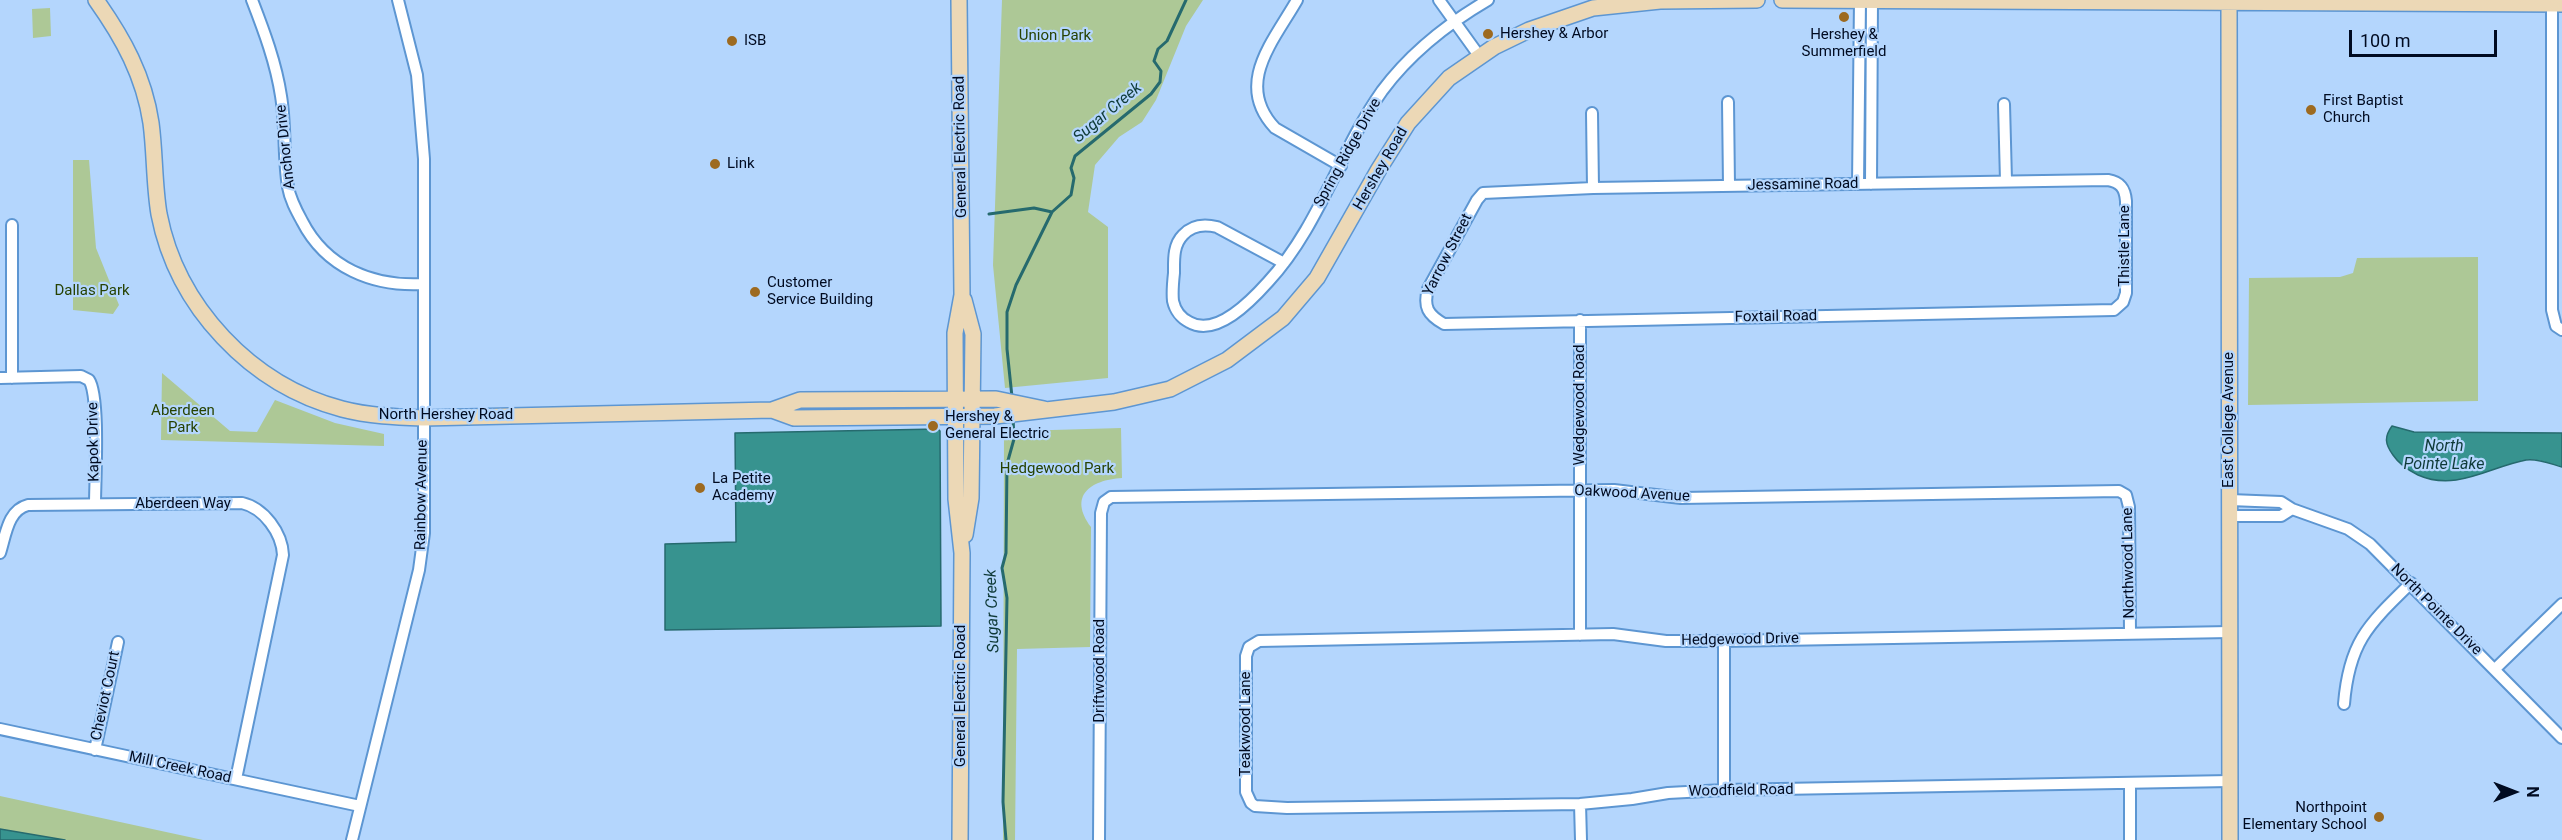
<!DOCTYPE html>
<style>
body{margin:0}
#map{position:relative;width:2562px;height:840px;overflow:hidden;background:#b4d6fd;font-family:Roboto,sans-serif}
canvas{display:block}
.north{position:absolute;left:2484px;top:762px;width:60px;height:60px;-webkit-text-stroke:4px #b4d6fd;paint-order:stroke;rotate:90deg;font-size:16px;font-weight:700;line-height:24px;text-align:center;color:#000b21}
.north::after{content:'';display:block;margin:auto;width:21px;height:27px;background:#000b21;clip-path:polygon(50% 0,100% 100%,50% 72%,0 100%)}
.scale{position:absolute;left:2349px;top:30px;width:148px;height:27px;box-sizing:border-box;border:3px solid #000b21;border-top:0;padding-left:8px;font-size:18px;line-height:21px;white-space:nowrap;color:#000b21;-webkit-text-stroke:4px #b4d6fd;paint-order:stroke}
</style>
<div id="map">
<canvas width="2562" height="840"></canvas>
<div class="north">N</div>
<div class="scale">100 m</div>
</div>
<script>
const ctx = document.querySelector('canvas').getContext('2d');
ctx.lineJoin = 'round';
function fill(path, color) {
  ctx.fillStyle = color;
  ctx.fill(path, 'evenodd');
}
function trace(path, color, width, dash) {
  ctx.strokeStyle = color;
  ctx.lineWidth = width;
  ctx.lineCap = dash ? 'butt' : 'round';
  ctx.setLineDash(dash || []);
  ctx.stroke(path);
}
function label(font, color, halo, rows, align = 'center') {
  ctx.font = font + ' Roboto,sans-serif';
  ctx.lineWidth = 4.5;
  ctx.setLineDash([]);
  ctx.textBaseline = 'middle';
  ctx.strokeStyle = halo;
  ctx.fillStyle = color;
  for (const [text, x, y, turn = 0] of rows) {
    ctx.save();
    ctx.translate(x, y);
    ctx.rotate((+turn || 0) * Math.PI / 180);
    ctx.textAlign = isNaN(turn) ? turn : align;
    if (halo) ctx.strokeText(text, 0, 0);
    ctx.fillText(text, 0, 0);
    ctx.restore();
  }
}
fill(new Path2D(`
 M1002 0H1203L1186 26 1156 100 1142 122 1119 137 1095 165 1088 212 1108 227V378L1005 388 993 265Z
 M50 8 51 36 33 38 32 9Z
 M73 160H89L96 248 119 305 113 314 73 310Z
 M2478 257V401L2248 405 2249 278 2340 277 2353 273 2357 258Z
 M162 373 230 431 257 432 275 400 335 423 384 434V446L161 440Z
 M1121 428 1122 478C1090 480 1068 496 1091 527L1090 647 1017 649 1015 840H1003L1004 429 1018 431Z
 M0 796 203 840H0Z`), '#adc896');
const water = new Path2D(`
 M2392 426 2414 432 2562 433V467C2551 464 2537 458 2526 460 2489 467 2456 492 2418 475 2408 470 2399 464 2393 455 2385 444 2384 437 2392 426Z
 M938 429 940 431 941 626 665 630V544L736 542 735 433Z
 M0 829 65 840H0Z`);
fill(water, '#37938f');
trace(water, '#266a6e', 1.5);
trace(new Path2D(`
 M989 214 1034 208 1052 212
 M1012 397 1007 349V312L1016 285 1052 212 1071 195 1074 178 1071 168 1075 156 1151 94 1160 82 1161 71 1154 61 1158 49 1167 41 1186 0
 M1006 840 1003 802 1007 598 1002 568 1006 553 1007 464 1014 439 1013 418`), '#266a6e', 3);
const minor = new Path2D(`
 M252 0C264 31 276 63 281 96 286 126 283 157 288 187 290 199 296 210 302 221 326 268 373 287 424 284
 M1297 0C1273 42 1234 84 1275 128L1341 166
 M1439 0 1480 57
 M2552 4V310L2556 326 2562 330
 M1728 102 1729 186
 M2004 104 2006 181
 M1592 113 1593 188
 M2108 180C2120 182 2125 188 2126 201V293L2123 302 2114 310 1444 324C1428 315 1423 307 1428 289L1477 200 1483 193 1593 188Z
 M1858 184 1860 0
 M1871 184 1872 0
 M1284 263 1217 227C1205 224 1192 225 1183 235 1173 245 1174 260 1174 273 1173 282 1172 292 1173 301 1175 310 1181 318 1189 322 1216 338 1251 301 1268 282 1319 227 1339 152 1382 91 1411 52 1447 24 1488 0
 M1580 320V635
 M0 378 81 376 89 380C100 396 95 481 95 504
 M12 378V225
 M2230 500 2281 502 2292 509 2348 529 2370 544 2562 738
 M2230 516H2281L2292 509
 M0 553C6 534 8 510 28 505L242 503C264 508 282 533 283 555L236 779
 M2230 632 1724 641H1666L1613 634 1259 641 1249 647 1246 656V792L1251 803 1255 806 1287 808 1580 804 1632 799 1668 793 1724 790 2230 781
 M1724 641V790
 M2495 669 2562 604
 M2344 704C2349 642 2368 625 2411 583
 M0 729 360 806
 M95 750 118 642
 M1580 804 1581 840
 M352 840 419 570 424 533V159L417 75 398 0
 M1099 840 1101 513 1104 502 1111 497 1614 490 1681 498 2119 491 2126 495 2129 507 2130 633
 M2130 840V783`);
const secondary = new Path2D(`
 M96 0C123 38 144 76 151 123 155 153 154 184 159 214 177 307 251 385 342 409 369 416 396 417 423 418L772 410 800 400 996 399 1044 409
 M959 0 962 295 955 333 956 499 962 553 960 840
 M1782 0 2562 4
 M2229 0 2230 840
 M964 300 973 334 971 498 965 535
 M772 410 794 418 995 416 1114 402 1170 389 1227 360 1283 318 1317 278 1379 169 1408 123 1449 78 1494 47 1529 30 1593 8 1660 1 1757 0`);
trace(minor, '#5d96d2', 14);
trace(secondary, '#5d96d2', 18);
trace(minor, '#fff', 10);
trace(secondary, '#ecd8b6', 15);
for (const [x, y, r, color] of [
 [1844,17,6,"#9d6a20"],
 [1488,34,6,"#9d6a20"],
 [732,41,6,"#9d6a20"],
 [2311,110,6,"#9d6a20"],
 [715,164,6,"#9d6a20"],
 [755,292,6,"#9d6a20"],
 [933,426,6,"#9d6a20"],
 [700,488,6,"#9d6a20"],
 [2379,817,6,"#9d6a20"]
]) {
  const dot = new Path2D();
  dot.arc(x, y, r, 0, 2 * Math.PI);
  ctx.fillStyle = color;
  ctx.fill(dot);
  trace(dot, '#b4d6fd', 2);
}
label('15px', '#000b21', '#b4d6fd', [
 ["Hershey & Arbor",1500,34],
 ["Hershey &",1844,35,"center"],
 ["Summerfield",1844,52,"center"],
 ["ISB",744,41],
 ["First Baptist",2323,101],
 ["Church",2323,118],
 ["Link",727,164],
 ["Customer",767,283],
 ["Service Building",767,300],
 ["Hershey &",945,417],
 ["General Electric",945,434],
 ["La Petite",712,479],
 ["Academy",712,496],
 ["Northpoint",2367,808,"right"],
 ["Elementary School",2367,825,"right"]
], 'left');
label('15px', '#274202', '#b4d6fd', [
 ["Union Park",1055,36],
 ["Dallas Park",92,291],
 ["Aberdeen",183,411],
 ["Park",183,428],
 ["Hedgewood Park",1057,469]
]);
label('15px', '#000b21', '#b4d6fd', [
 ["Anchor Drive",286,147,-96],
 ["General Electric Road",961,147,-91],
 ["Spring Ridge Drive",1348,153,-61],
 ["Hershey Road",1381,169,-60],
 ["Jessamine Road",1803,185,-1],
 ["Thistle Lane",2125,246,-90],
 ["Yarrow Street",1448,255,-63],
 ["Foxtail Road",1776,317,-1],
 ["Wedgewood Road",1580,405,-90],
 ["North Hershey Road",446,415],
 ["East College Avenue",2229,420,-90],
 ["Kapok Drive",94,442,-91],
 ["Oakwood Avenue",1632,494,3],
 ["Rainbow Avenue",422,495,-89],
 ["Aberdeen Way",183,504],
 ["Northwood Lane",2129,563,-91],
 ["North Pointe Drive",2436,610,45],
 ["Hedgewood Drive",1740,640,-1],
 ["Driftwood Road",1100,671,-90],
 ["Cheviot Court",106,696,-78],
 ["General Electric Road",961,696,-90],
 ["Teakwood Lane",1246,724,-90],
 ["Mill Creek Road",180,768,12],
 ["Woodfield Road",1741,791,-1]
]);
label('italic 16px', '#0f3a38', '#b4d6fd', [
 ["Sugar Creek",1108,113,-40],
 ["North",2444,447],
 ["Pointe Lake",2444,465],
 ["Sugar Creek",993,611,-92]
]);
</script>
